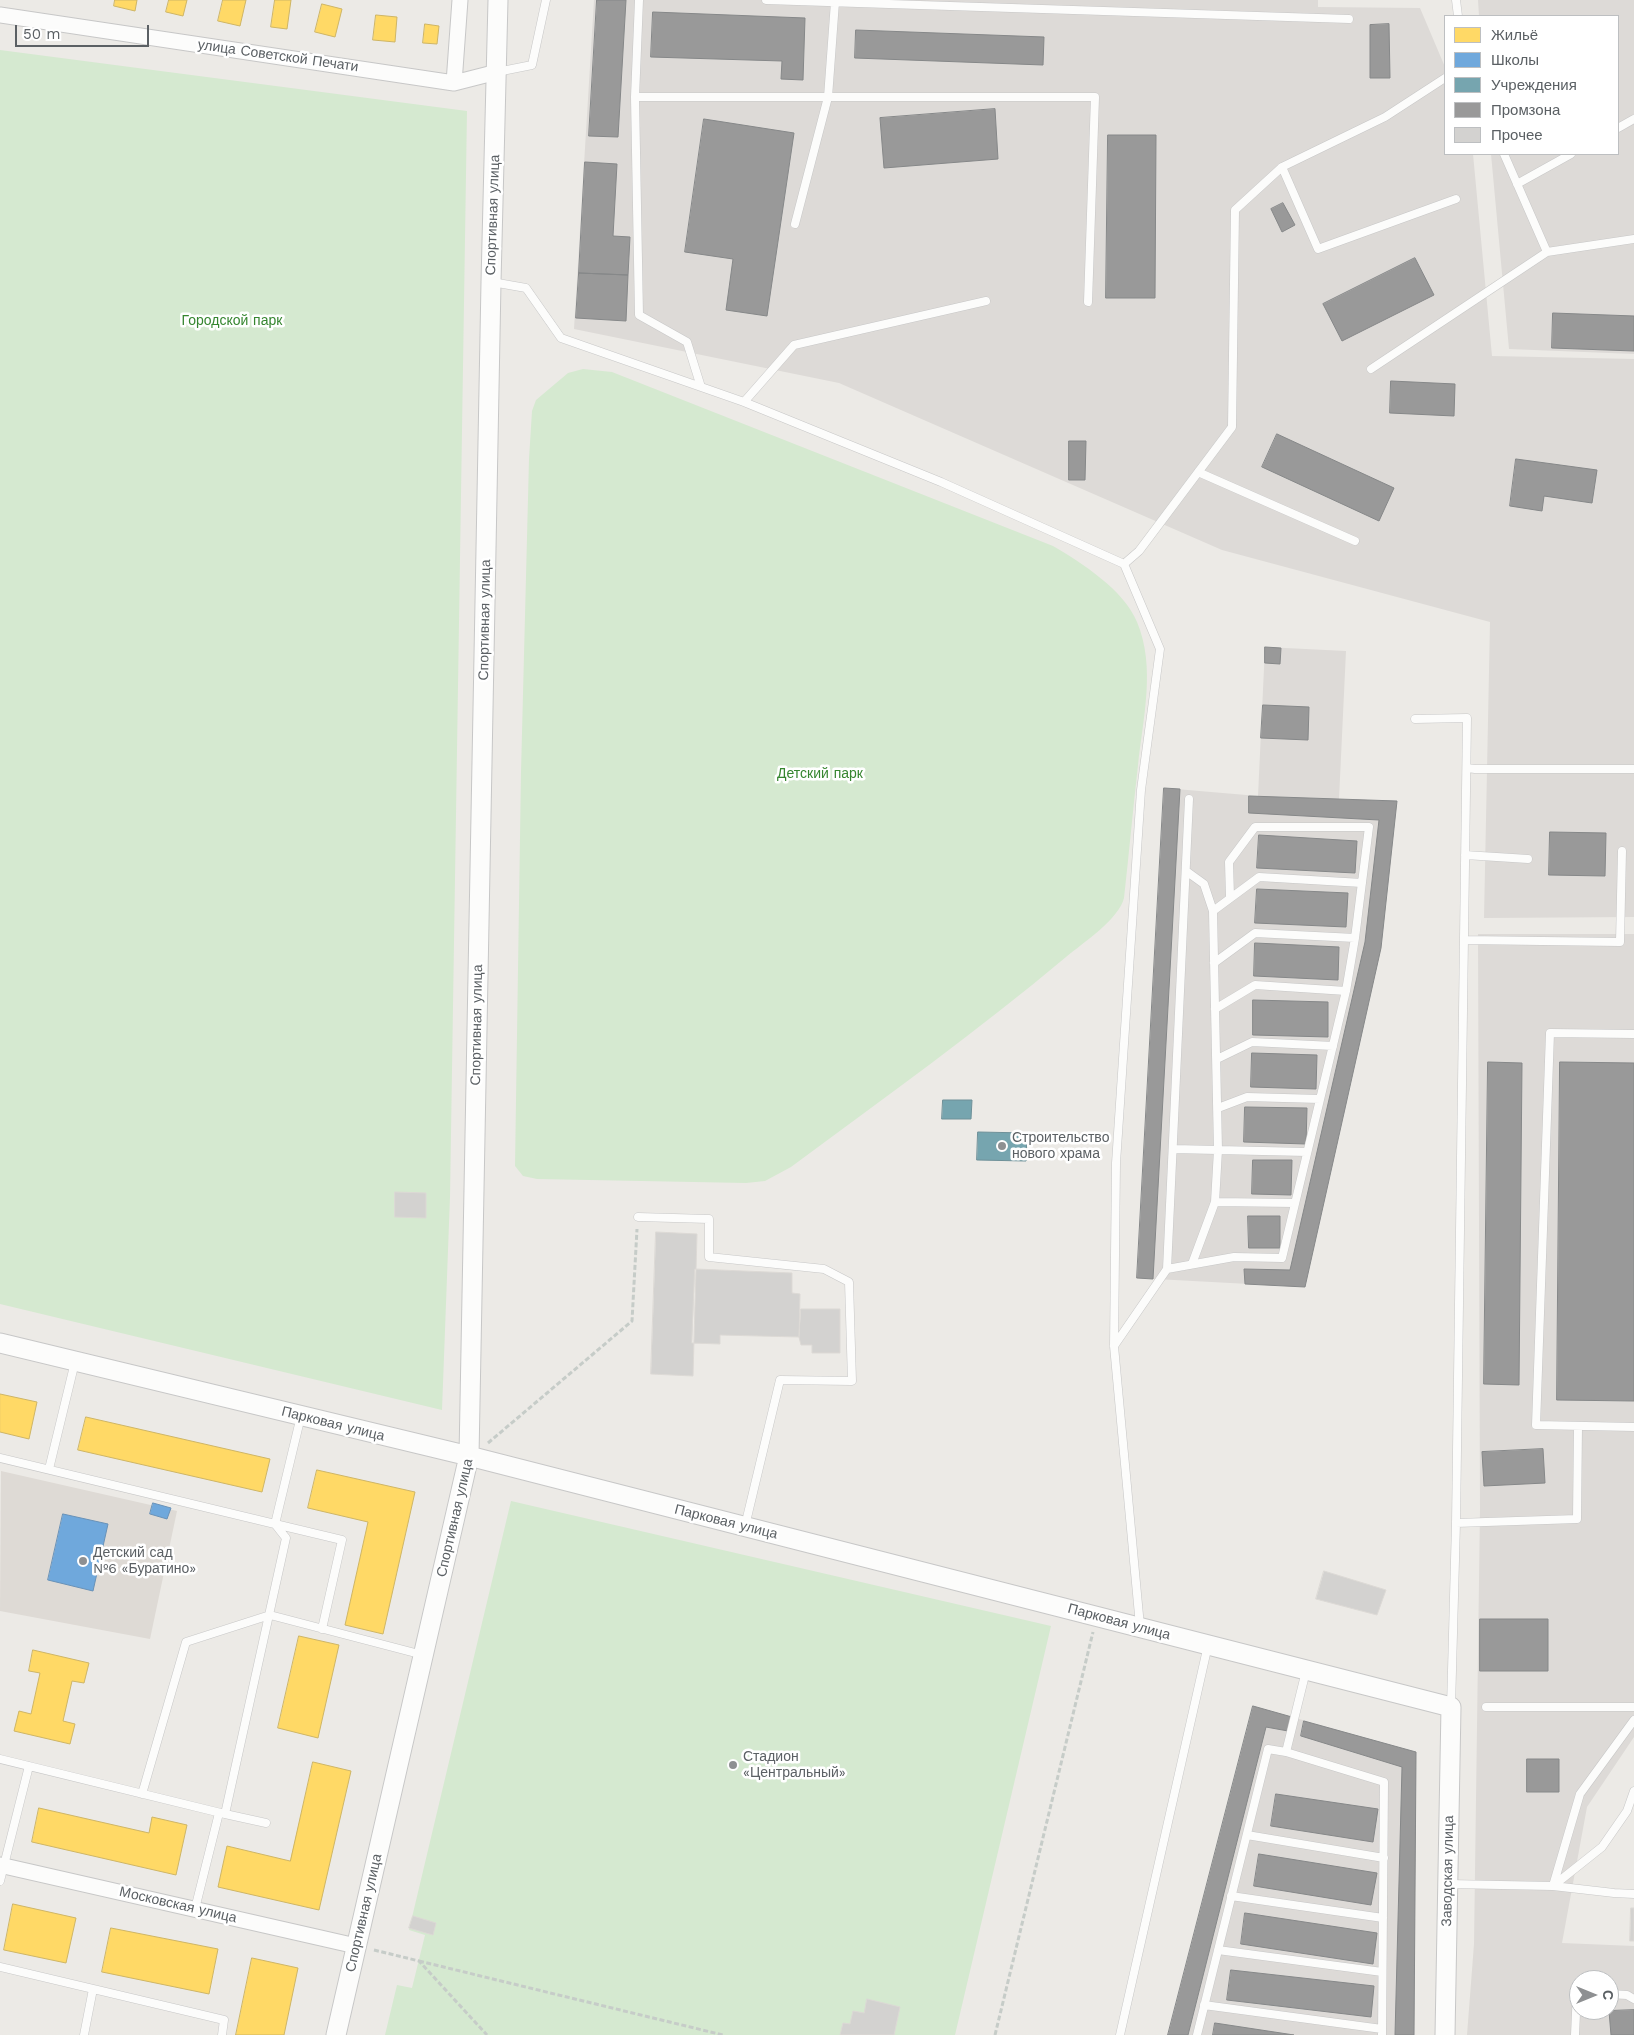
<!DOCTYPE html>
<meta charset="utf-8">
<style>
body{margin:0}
#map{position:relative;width:1634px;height:2035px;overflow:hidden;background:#eceae6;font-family:"Work Sans",sans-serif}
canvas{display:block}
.legend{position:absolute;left:1444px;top:15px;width:175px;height:140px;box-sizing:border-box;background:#fff;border:1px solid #bdbfc1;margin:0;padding:6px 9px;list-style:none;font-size:15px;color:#5b6064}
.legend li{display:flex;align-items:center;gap:10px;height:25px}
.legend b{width:25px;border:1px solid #bdbfc1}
.north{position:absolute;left:1569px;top:1970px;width:50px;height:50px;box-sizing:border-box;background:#fff;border:1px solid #bdbfc1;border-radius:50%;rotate:90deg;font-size:14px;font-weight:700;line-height:20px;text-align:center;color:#5b6064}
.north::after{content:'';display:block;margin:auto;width:18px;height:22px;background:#8e9092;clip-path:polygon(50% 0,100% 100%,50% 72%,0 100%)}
.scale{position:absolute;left:15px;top:25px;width:134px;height:22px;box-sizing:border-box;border:2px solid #5b6064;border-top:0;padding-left:6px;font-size:15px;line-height:18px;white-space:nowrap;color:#5b6064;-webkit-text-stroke:4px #fff;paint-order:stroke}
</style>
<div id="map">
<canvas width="1634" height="2035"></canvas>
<ul class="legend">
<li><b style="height:14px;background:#ffd966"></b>Жильё</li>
<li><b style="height:14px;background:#6fa8dc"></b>Школы</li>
<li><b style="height:14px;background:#76a5af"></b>Учреждения</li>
<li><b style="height:14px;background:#999"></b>Промзона</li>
<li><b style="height:14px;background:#d3d2d0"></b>Прочее</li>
</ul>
<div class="north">С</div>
<div class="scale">50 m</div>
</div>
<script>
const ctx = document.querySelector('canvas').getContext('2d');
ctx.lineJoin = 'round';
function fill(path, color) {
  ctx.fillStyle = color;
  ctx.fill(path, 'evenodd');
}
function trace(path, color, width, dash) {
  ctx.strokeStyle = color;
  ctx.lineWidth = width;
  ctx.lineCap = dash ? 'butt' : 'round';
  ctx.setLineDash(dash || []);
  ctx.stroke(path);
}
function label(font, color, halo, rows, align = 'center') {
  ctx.font = font + ' "Work Sans",sans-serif';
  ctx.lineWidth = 5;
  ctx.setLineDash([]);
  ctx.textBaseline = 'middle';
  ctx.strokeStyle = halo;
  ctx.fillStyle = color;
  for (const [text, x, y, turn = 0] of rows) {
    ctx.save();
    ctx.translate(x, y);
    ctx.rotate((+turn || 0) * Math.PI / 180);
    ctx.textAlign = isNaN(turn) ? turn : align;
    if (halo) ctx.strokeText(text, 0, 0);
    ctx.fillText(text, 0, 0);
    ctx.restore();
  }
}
fill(new Path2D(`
 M594 0H1318V7L1420 8 1445 67V154H1473L1492 356 1634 359V917L1484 918 1490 622 1222 550 839 383 574 329Z
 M1478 0H1634V354L1509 349 1491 154H1618V16H1479Z
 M1265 647 1346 651 1339 799 1397 801 1381 948 1305 1287 1137 1278 1164 788 1258 796Z
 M1478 934H1634V1737L1587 1807 1562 1943 1634 1946V2035H1467L1474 1944 1480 1509ZM1579 1980H1609V2010H1579Z
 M1253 1706 1416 1752 1414 2035H1168Z`), '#dddad7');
fill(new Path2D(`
 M1 1471 177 1511 150 1639 0 1611Z`), '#dedad5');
fill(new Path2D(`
 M0 50 467 111 450 1197 442 1410 0 1304Z
 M583 369 612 372 1053 546C1082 563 1124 590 1137 622 1156 667 1143 718 1138 765 1133 809 1129 853 1124 898 1119 919 1083 943 1066 957 978 1031 884 1098 791 1167L765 1181 746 1183 537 1179 523 1176 515 1166 521 772 529 459 532 411 536 400 568 373Z
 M511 1501 1051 1626 955 2035H385L397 1985 412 1988 425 1935 409 1930Z`), '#d5e9d0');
const homes = new Path2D(`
 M115 0H137L135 11 114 6Z
 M169 0H187L183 16 166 12Z
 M223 0H246L240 26 218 21Z
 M275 0H291L287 29 271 27Z
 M322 4 342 9 335 37 315 32Z
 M376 15 397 17 395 42 373 40Z
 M425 24 439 26 437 44 423 43Z
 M0 1394 37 1402 29 1439 0 1432Z
 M86 1417 270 1459 262 1492 78 1450Z
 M317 1470 415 1492 383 1634 345 1625 368 1522 308 1508Z
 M299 1636 339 1645 318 1738 278 1728Z
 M33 1650 89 1663 84 1683 72 1681 63 1721 75 1724 70 1744 14 1731 19 1711 31 1714 40 1673 29 1671Z
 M313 1762 351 1771 319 1910 218 1887 227 1846 290 1861Z
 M39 1808 149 1833 152 1817 187 1825 176 1875 32 1842Z
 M13 1904 76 1918 66 1963 4 1950Z
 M111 1928 218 1949 209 1994 102 1972Z
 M252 1958 298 1968 284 2035H236Z`);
fill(homes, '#ffd966');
trace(homes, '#ceb565', 1);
const schools = new Path2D(`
 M153 1503 171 1508 167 1519 150 1514Z
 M63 1514 108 1524 93 1591 48 1580Z`);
fill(schools, '#6fa8dc');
trace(schools, '#6992b8', 1);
const public = new Path2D(`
 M943 1100H972L971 1119H942Z
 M978 1132 1027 1133 1026 1161 977 1160Z`);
fill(public, '#76a5af');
trace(public, '#6e9098', 1);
const industry = new Path2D(`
 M597 0H626L618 137 589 136Z
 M653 12 805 18 803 80 781 79 782 61 651 57Z
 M1389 24 1390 78H1370V25Z
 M856 30 1044 37 1043 65 855 58Z
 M995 109 998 159 884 168 880 118Z
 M704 119 794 133 767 316 726 310 733 259 685 252Z
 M1108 135H1156L1155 298H1106Z
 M585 162 617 164 613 236 630 237 628 275 579 273Z
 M1283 203 1295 225 1282 232 1271 209Z
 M1415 258 1434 295 1342 341 1323 304Z
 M579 273 628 275 626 321 576 318Z
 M1553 313 1634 316V351L1552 348Z
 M1391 381 1455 384 1454 416 1390 413Z
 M1277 434 1394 488 1379 521 1262 467Z
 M1069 441H1086L1085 480H1069Z
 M1516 459 1597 470 1592 503 1544 496 1542 511 1510 506Z
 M1265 647 1281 648 1280 664 1265 663Z
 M1263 705 1309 707 1308 740 1261 738Z
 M1164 788 1180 789 1153 1279 1137 1278Z
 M1249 796 1397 801 1381 948 1305 1287 1245 1284 1244 1269 1290 1270 1365 942 1379 820 1249 813Z
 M1550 832 1606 833 1605 876 1549 875Z
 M1259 835 1357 841 1355 873 1257 868Z
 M1257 889 1348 893 1346 927 1255 923Z
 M1255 943 1339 947 1338 980 1254 976Z
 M1253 1000 1328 1002V1037L1253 1035Z
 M1252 1053 1317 1055 1316 1089 1251 1087Z
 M1488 1062 1522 1063 1519 1385 1484 1384Z
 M1560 1062 1634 1063V1401L1557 1400Z
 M1245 1107 1307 1108 1306 1144 1244 1142Z
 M1253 1160H1292L1291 1195 1252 1194Z
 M1248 1216H1280V1248H1249Z
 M1543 1449 1545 1483 1484 1486 1482 1452Z
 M1480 1619H1548V1671H1480Z
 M1253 1706 1292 1717 1288 1731 1266 1727 1188 2035H1168Z
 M1304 1721 1416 1752 1414 2035H1395L1402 1767 1301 1736Z
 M1527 1759H1559V1792H1527Z
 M1276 1794 1378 1809 1373 1842 1271 1826Z
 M1259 1854 1377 1873 1371 1905 1254 1886Z
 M1245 1913 1377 1933 1373 1964 1241 1944Z
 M1231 1970 1374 1986 1371 2017 1227 2000Z
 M1634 2010V2035H1611L1609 2011Z
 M1215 2023 1294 2035H1213Z`);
fill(industry, '#999');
trace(industry, '#868889', 1);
const building = new Path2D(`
 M395 1192 426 1193V1218L395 1217Z
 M656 1232 697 1234 693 1376 651 1374Z
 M695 1269 792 1273V1293L800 1294 799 1337 720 1335V1344L692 1343Z
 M801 1309H840V1353H812V1345H801L799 1337Z
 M1324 1571 1386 1590 1377 1615 1316 1599Z
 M1631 1908H1634V1941H1630Z
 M413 1916 436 1923 433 1935 409 1928Z
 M867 1999 900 2007 894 2035H840L843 2023 850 2024 853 2011 864 2013Z`);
fill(building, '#d3d2d0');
trace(building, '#dcd9d5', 1);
const service = new Path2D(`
 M639 0 635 97 639 315 687 342 701 387
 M766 0 1349 19
 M1456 0 1458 16
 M497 72 532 65 546 0
 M635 97H1095L1088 302
 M1618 128 1634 119
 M1504 154 1547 252 1634 239
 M1282 167 1318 249 1456 199
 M1517 184 1571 154
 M795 224 828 97 835 2
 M492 282 526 288 561 338 744 402 941 482 1124 564 1160 649 1141 790 1116 1163 1114 1346 1140 1626
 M1371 369 1547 252
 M744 402 794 345 986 301
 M1198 472 1355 541
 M1124 564 1139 551 1232 427 1235 210 1282 167 1385 117 1445 78
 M1415 719 1467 718 1456 1523 1451 1707
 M1467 768 1475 769H1634
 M1465 855 1528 859
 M1186 871 1204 884 1213 911 1218 1150 1215 1202 1192 1264
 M1213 911 1259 877 1362 883
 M1464 940 1620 942 1622 851
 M1214 963 1255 933 1355 938
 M1215 1009 1255 985 1346 991
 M1634 1034 1550 1033 1536 1425 1634 1427
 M1217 1059 1252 1042 1333 1046
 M1218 1108 1247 1097 1320 1099
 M1173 1149 1307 1152
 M1215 1202 1295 1203
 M638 1217 709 1219V1257L824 1269 849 1282 852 1381 780 1380 745 1526
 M1167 1269 1234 1257 1282 1258 1346 991 1355 938 1369 827H1255L1229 862 1230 897
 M1114 1346 1167 1269 1189 799
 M0 1458 275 1524 301 1416
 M49 1469 75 1362
 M1456 1523 1577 1519 1578 1426
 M1486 1707H1634
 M1286 1752 1384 1782 1382 2035
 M0 1759 225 1814 286 1538 275 1524 342 1540 322 1629
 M1634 1791 1627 1811 1602 1847 1553 1886 1614 1893 1634 1894
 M142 1794 186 1642 270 1615 423 1655
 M225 1814 266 1823
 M1247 1835 1384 1858
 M0 1881 29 1766
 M1448 1884 1553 1886 1580 1794 1634 1720
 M1231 1896 1383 1918
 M195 1909 219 1813
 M1218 1950 1382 1972
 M0 1967 224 2020 222 2035
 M1609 1994 1627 1995 1634 1999
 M1204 2005 1382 2029
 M84 2035 93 1989
 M1120 2035 1208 1645
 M1197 2035 1268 1749 1286 1752 1306 1671
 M1575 2035 1577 1991H1579`);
const minor = new Path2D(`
 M0 15 454 83 497 72
 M454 83 460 0
 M0 1865 356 1946`);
const tertiary = new Path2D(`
 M0 1343 469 1456 1451 1707 1445 2035
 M336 2035 469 1456 491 282 498 0`);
trace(service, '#c7c7c7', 9);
trace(minor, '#c7c7c7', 17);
trace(tertiary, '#c7c7c7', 21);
trace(new Path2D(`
 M488 1443 632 1321 637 1229
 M374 1950 419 1961 487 2035
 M419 1961 723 2035
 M995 2035 1093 1632`), '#c6ccc8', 3, [5, 2.5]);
trace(service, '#fcfcfb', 8);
trace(minor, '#fcfcfb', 15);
trace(tertiary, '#fcfcfb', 19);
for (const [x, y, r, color] of [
 [1002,1146,5,"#8e9092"],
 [83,1561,5,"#8e9092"],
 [733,1765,5,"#8e9092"]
]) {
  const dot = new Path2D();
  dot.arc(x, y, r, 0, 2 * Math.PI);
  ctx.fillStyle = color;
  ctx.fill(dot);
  trace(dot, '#fff', 2);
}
label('14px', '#5b6064', '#fff', [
 ["улица Советской Печати",278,56,8],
 ["Спортивная улица",493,215,-88],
 ["Спортивная улица",485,620,-89],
 ["Спортивная улица",477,1025,-89],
 ["Парковая улица",333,1424,14],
 ["Спортивная улица",455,1518,-77],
 ["Парковая улица",726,1522,14],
 ["Парковая улица",1119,1622,15],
 ["Заводская улица",1448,1871,-89],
 ["Московская улица",178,1905,13],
 ["Спортивная улица",364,1913,-77]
]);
label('14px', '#368630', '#fff', [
 ["Городской парк",232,321],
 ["Детский парк",820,774]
]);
label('14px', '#5b6064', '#fff', [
 ["Строительство",1012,1138],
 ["нового храма",1012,1154],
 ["Детский сад",93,1553],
 ["№6 «Буратино»",93,1569],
 ["Стадион",743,1757],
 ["«Центральный»",743,1773]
], 'left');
</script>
